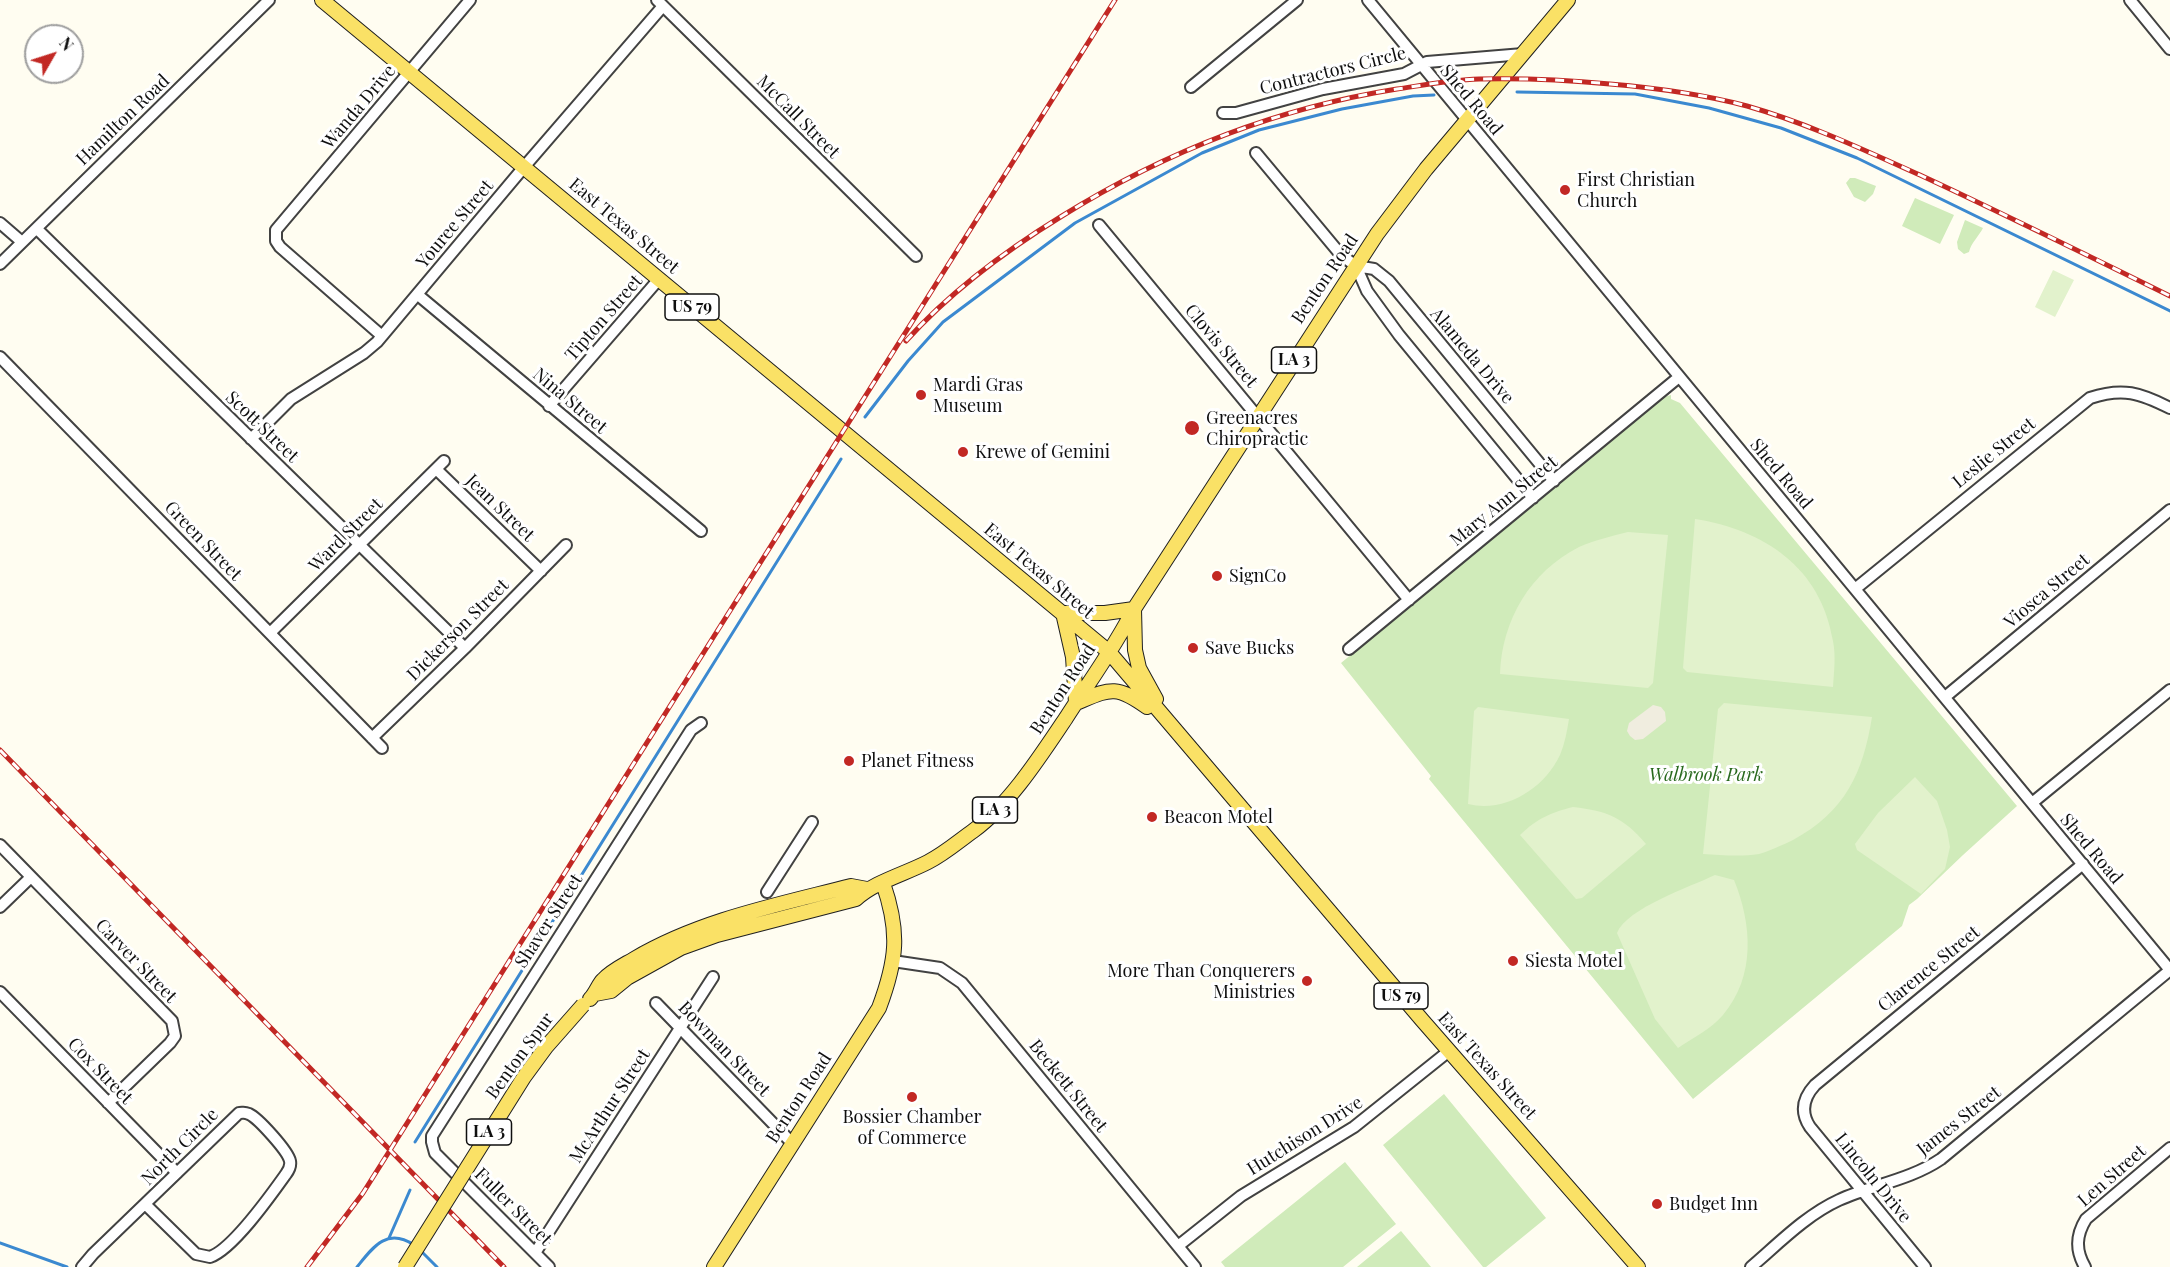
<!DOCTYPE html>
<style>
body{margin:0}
#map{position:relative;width:2170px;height:1267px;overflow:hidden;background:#fffdf1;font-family:"Playfair Display",serif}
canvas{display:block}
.north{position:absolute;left:24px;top:24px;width:60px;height:60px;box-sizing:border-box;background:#fff;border:2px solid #9f9f9f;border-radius:50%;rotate:51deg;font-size:16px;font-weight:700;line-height:24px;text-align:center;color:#0f0f0f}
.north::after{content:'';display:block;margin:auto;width:21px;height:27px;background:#c22824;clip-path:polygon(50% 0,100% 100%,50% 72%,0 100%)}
</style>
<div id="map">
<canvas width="2170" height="1267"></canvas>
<div class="north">N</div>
</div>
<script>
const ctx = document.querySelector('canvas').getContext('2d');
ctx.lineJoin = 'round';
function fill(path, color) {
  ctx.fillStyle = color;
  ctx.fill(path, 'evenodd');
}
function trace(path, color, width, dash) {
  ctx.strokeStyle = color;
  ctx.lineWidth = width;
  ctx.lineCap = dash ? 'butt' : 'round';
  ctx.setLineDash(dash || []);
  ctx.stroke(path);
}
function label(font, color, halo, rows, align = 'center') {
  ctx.font = font + ' "Playfair Display",serif';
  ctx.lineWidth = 6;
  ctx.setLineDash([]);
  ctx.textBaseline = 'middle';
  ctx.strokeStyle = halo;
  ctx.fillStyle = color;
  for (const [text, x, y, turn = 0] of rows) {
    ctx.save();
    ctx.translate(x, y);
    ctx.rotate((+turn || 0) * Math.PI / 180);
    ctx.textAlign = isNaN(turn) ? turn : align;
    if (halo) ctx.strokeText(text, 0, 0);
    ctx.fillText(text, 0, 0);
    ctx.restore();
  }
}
fill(new Path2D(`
 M1850 178H1855L1876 186 1873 194 1865 202 1854 197 1846 183Z
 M1915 198 1954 215 1940 244 1902 226Z
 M1965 220 1983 228C1979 236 1971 243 1969 252L1964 254 1958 249 1957 242Z
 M1671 395V399L1680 403 2017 806 1963 855 1917 899 1909 905 1902 926 1693 1099 1429 779 1431 776 1341 663 1664 397Z
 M1444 1094 1546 1218 1486 1267H1483L1383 1145Z
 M1345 1162 1396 1224 1343 1267H1225L1221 1262Z
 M1401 1231 1431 1267H1356H1357Z`), '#d0ebba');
fill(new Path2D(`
 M2053 270 2074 280 2055 317 2035 307Z
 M1695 519C1764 530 1821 567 1833 641 1836 656 1834 672 1833 687L1687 672 1683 668Z
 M1628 532 1668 535 1653 683 1648 688 1500 674C1502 620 1530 572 1579 547 1595 540 1612 536 1628 532Z
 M1724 703 1872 717C1863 773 1845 812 1793 840 1782 845 1770 851 1759 854 1740 857 1721 855 1703 854L1718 709Z
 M1478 707 1569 719C1567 731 1565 743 1560 755 1544 789 1505 813 1468 804L1474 711Z
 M1915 777 1937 801 1947 830 1950 847 1945 869 1921 894 1857 850 1855 844 1878 813Z
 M1573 807C1608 811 1624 818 1646 844L1582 898 1576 899 1520 835C1538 818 1550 813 1573 807Z
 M1715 875 1734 880C1752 924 1756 976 1723 1015 1711 1029 1693 1038 1678 1048L1655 1019 1617 933C1627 908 1690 887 1715 875Z`), '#e2f2cc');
fill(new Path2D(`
 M1653 705 1661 707 1665 712 1666 721 1643 739 1635 740 1630 736 1627 731 1629 723Z`), '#f0eddf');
trace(new Path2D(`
 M1517 92 1635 94 1709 108 1781 128 1857 158 2170 311
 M865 417 908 361 943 322 1075 223 1202 153 1259 130 1342 109 1413 96 1434 95
 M415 1142 841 459
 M389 1238 410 1190
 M0 1243 67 1267
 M421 1251 437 1267
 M357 1267C373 1247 387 1227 414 1245`), '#3b89d0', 3);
const minor = new Path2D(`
 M657 0 916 256
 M1368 0 2170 970
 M2130 0 2170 49
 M1191 87 1297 0
 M1223 113H1236L1323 89 1404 74 1427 62 1523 54
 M1256 153 1341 255 1356 266 1374 269 1389 281 1554 481
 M0 223 22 242
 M1099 225 1409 600
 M37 229 465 648
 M0 264 269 0
 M1356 266 1367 291 1399 335 1533 498
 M418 295 701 531
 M382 336 280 247 276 241V230L470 0
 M0 357 382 748
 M549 406 659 279
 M251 439 291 399 364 353 377 342 524 167 663 6
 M436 469 541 571
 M1855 589 2090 398C2123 387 2140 393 2170 408
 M270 633 444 461
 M1349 649 1679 377
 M1945 697 2170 510
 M372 738 465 648 566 545
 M2032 803 2170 690
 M0 845 172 1021 175 1036 170 1043 108 1103
 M767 892 812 822
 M0 907 31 877
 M893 961 940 968 962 983 1195 1267
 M0 992 177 1173
 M656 1003 792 1143
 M1178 1246 1241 1196 1354 1127 1449 1051
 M535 1253 713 977
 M82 1267 93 1254 239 1113C244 1113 244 1112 249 1114 258 1118 288 1151 290 1161 291 1166 289 1170 286 1174 271 1195 233 1249 210 1257L196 1254 145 1204
 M549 1267 435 1153 432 1142V1136L691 730 701 723
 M1751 1267C1778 1244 1806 1215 1839 1200 1872 1185 1910 1180 1941 1159L2170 970
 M1925 1267 1810 1127C1800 1112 1803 1098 1815 1085L2083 864
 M2085 1267C2075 1250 2076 1235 2086 1219L2170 1148`);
const major = new Path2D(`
 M322 0 1109 652 1422 1020 1638 1267
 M1134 609 1135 650 1139 668 1156 699
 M1063 613 1073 657 1076 703
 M1063 613H1105L1134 609
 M1076 703C1110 689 1115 684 1147 707
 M595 994 611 991 627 978 681 948 717 935 856 899C874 882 905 874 928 862 944 854 959 841 973 831 1010 804 1041 755 1066 718 1089 682 1115 647 1134 609L1377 234 1426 169 1568 0
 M590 999C596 993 598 985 603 980 611 971 624 965 634 959 700 920 777 905 851 886L867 889
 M714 1267 879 1008C897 960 900 932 883 883`);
trace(minor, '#424242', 14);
trace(major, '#202020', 16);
trace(minor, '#fff', 10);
trace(major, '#fae166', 14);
const rail = new Path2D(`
 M906 341C951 291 1005 251 1062 216 1165 152 1277 108 1397 89 1424 85 1451 80 1479 79 1523 78 1567 80 1610 84 1657 88 1702 94 1747 106 1807 123 1864 150 1920 175 2004 214 2087 255 2170 296
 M0 750 504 1267
 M307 1267 363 1193 1115 0`);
trace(rail, '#c22824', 5);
trace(rail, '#fff', 3, [9]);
const majorBridge = new Path2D(`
 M405 1267 524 1077 546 1047 583 1005`);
trace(majorBridge, '#202020', 16, []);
trace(majorBridge, '#fae166', 14);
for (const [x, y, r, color] of [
 [1565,190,6,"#c22824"],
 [921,395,6,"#c22824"],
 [1192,428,8,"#c22824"],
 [963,452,6,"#c22824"],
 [1217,576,6,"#c22824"],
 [1193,648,6,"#c22824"],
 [849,761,6,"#c22824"],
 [1152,817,6,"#c22824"],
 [1513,961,6,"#c22824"],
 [1307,981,6,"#c22824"],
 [912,1097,6,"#c22824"],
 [1657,1204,6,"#c22824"]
]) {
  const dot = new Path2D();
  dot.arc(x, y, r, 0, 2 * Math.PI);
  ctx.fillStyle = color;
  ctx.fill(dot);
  trace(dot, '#fff', 2);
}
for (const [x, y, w] of [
 [692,307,54],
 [1294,360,45],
 [995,810,45],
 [1401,996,54],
 [489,1132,45]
]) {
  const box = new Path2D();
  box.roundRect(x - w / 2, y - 13, w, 26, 4.5);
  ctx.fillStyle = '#fff';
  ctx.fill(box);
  trace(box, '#0f0f0f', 1.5);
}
label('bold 16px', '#0f0f0f', null, [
 ["US 79",692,307],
 ["LA 3",1294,360],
 ["LA 3",995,810],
 ["US 79",1401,996],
 ["LA 3",489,1132]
]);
label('18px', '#0f0f0f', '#fff', [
 ["Contractors Circle",1333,71,-14],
 ["Shed Road",1471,100,50],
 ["Wanda Drive",359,107,-50],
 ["McCall Street",798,117,45],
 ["Hamilton Road",123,120,-44],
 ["Youree Street",455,224,-50],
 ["East Texas Street",624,226,40],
 ["Benton Road",1325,279,-56],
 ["Tipton Street",604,318,-49],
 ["Clovis Street",1221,346,50],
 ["Alameda Drive",1472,356,50],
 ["Nina Street",570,401,40],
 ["Scott Street",262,427,44],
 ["Leslie Street",1994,453,-39],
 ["Shed Road",1781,474,50],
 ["Mary Ann Street",1504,501,-39],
 ["Jean Street",500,508,44],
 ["Ward Street",346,535,-45],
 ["Green Street",203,541,46],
 ["East Texas Street",1039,571,40],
 ["Viosca Street",2047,591,-40],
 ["Dickerson Street",458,630,-45],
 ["Benton Road",1063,689,-57],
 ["Shed Road",2091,849,50],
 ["Shaver Street",549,921,-57],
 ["Carver Street",136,961,46],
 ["Clarence Street",1929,969,-39],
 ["Bowman Street",724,1049,46],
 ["Benton Spur",520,1056,-54],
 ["East Texas Street",1487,1066,48],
 ["Cox Street",100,1071,46],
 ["Beckett Street",1068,1086,51],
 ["Benton Road",799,1098,-57],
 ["McArthur Street",610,1106,-57],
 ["James Street",1959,1121,-38],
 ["Hutchison Drive",1305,1136,-32],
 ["North Circle",180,1147,-45],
 ["Len Street",2112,1176,-41],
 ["Lincoln Drive",1873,1178,51],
 ["Fuller Street",513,1207,45]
]);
label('18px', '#0f0f0f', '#fff', [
 ["First Christian",1577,180],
 ["Church",1577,201],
 ["Mardi Gras",933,385],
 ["Museum",933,406],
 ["Greenacres",1206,418],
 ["Chiropractic",1206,439],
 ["Krewe of Gemini",975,452],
 ["SignCo",1229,576],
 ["Save Bucks",1205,648],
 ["Planet Fitness",861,761],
 ["Beacon Motel",1164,817],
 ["Siesta Motel",1525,961],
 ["More Than Conquerers",1295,971,"right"],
 ["Ministries",1295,992,"right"],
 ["Bossier Chamber",912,1117,"center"],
 ["of Commerce",912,1138,"center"],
 ["Budget Inn",1669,1204]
], 'left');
label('italic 18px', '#28691d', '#fff', [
 ["Walbrook Park",1706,775]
]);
</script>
